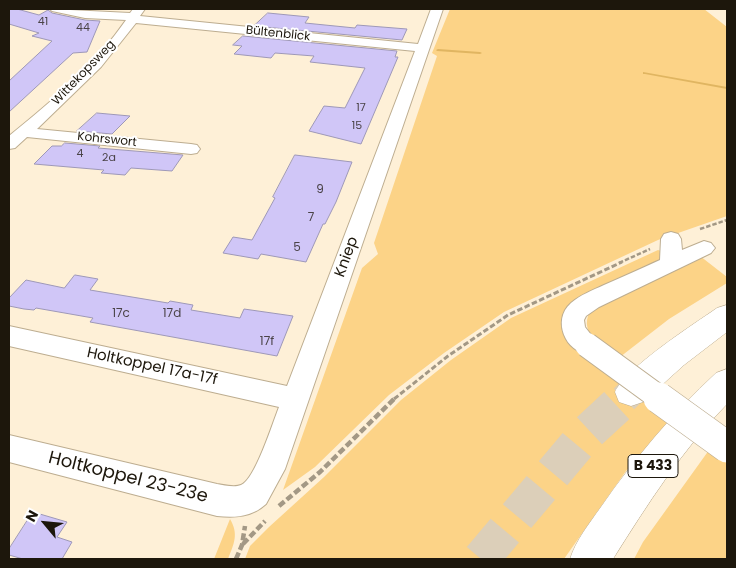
<!DOCTYPE html>
<meta charset="utf-8">
<style>
body{margin:0}
#map{position:relative;width:736px;height:568px;overflow:hidden;background:#fef0d7;font-family:Poppins,sans-serif}
canvas{display:block}
.frame{position:absolute;inset:0;border:10px solid #1d170c;pointer-events:none}
.north{position:absolute;left:20px;top:498px;width:50px;height:50px;-webkit-text-stroke:4px #fff;paint-order:stroke;rotate:298deg;font-size:14px;font-weight:700;line-height:20px;text-align:center;color:#1d170c}
.north::after{content:'';display:block;margin:auto;width:18px;height:22px;background:#1d170c;clip-path:polygon(50% 0,100% 100%,50% 72%,0 100%)}
</style>
<div id="map">
<canvas width="736" height="568"></canvas>
<div class="frame"></div>
<div class="north">N</div>
</div>
<script>
const ctx = document.querySelector('canvas').getContext('2d');
ctx.lineJoin = 'round';
function fill(path, color) {
  ctx.fillStyle = color;
  ctx.fill(path, 'evenodd');
}
function trace(path, color, width, dash) {
  ctx.strokeStyle = color;
  ctx.lineWidth = width;
  ctx.lineCap = dash ? 'butt' : 'round';
  ctx.setLineDash(dash || []);
  ctx.stroke(path);
}
function label(font, color, halo, rows, align = 'center') {
  ctx.font = font + ' Poppins,sans-serif';
  ctx.lineWidth = 4;
  ctx.setLineDash([]);
  ctx.textBaseline = 'middle';
  ctx.strokeStyle = halo;
  ctx.fillStyle = color;
  for (const [text, x, y, turn = 0] of rows) {
    ctx.save();
    ctx.translate(x, y);
    ctx.rotate((+turn || 0) * Math.PI / 180);
    ctx.textAlign = isNaN(turn) ? turn : align;
    if (halo) ctx.strokeText(text, 0, 0);
    ctx.fillText(text, 0, 0);
    ctx.restore();
  }
}
fill(new Path2D(`
 M450 9H704L727 27V216L658 240 504 312 444 353 389 395 315 467 283 490 362 268 378 254 374 243 437 56 432 53Z
 M658 250 661 251 660 260 571 306 563 316 566 330 670 421 626 471 564 559H245L250 546 269 527 324 477 401 400 451 360 511 318Z
 M700 256 727 277V283L669 319 620 357C603 345 578 335 590 311Z
 M727 425V559H634L643 542Z
 M230 519C239 534 234 544 228 559H214Z`), '#fcd387');
fill(new Path2D(`
 M438 49 480 52 482 53 480 54 437 51 436 50Z
 M643 72 727 87V89L645 74H643Z`), '#e0b561');
const building = new Path2D(`
 M9 9H17L39 15 48 10 52 13 85 20 100 21 87 52 73 53 9 112V81L52 41 32 36 39 33 9 24Z
 M268 13 309 17 305 23 355 28 357 25 407 29 402 40 254 26Z
 M243 36 397 51 395 57H398L361 144 309 131 324 106 345 108 365 68 310 62 314 56 275 53 271 58 234 54 242 46 233 45Z
 M97 113 130 116 112 134 77 131Z
 M65 143 100 146 98 148 183 155 172 171 131 168 125 175 101 173 104 170 34 164 52 146H61Z
 M295 155 352 162 336 202 325 224H323L306 262 261 254 258 259 223 253 233 237 252 240 275 198 273 197Z
 M75 275 98 279 90 290 168 303 170 301 193 305 191 310 240 318 244 309 293 316 277 356 90 322 93 318 36 308 34 310 24 309 9 306V298L26 280 64 288Z
 M33 512 67 522 57 537 72 542 62 559H23L9 555V549Z`);
fill(building, '#d0c6f7');
trace(building, '#9e98b7', 1);
trace(new Path2D(`
 M624 399 631 392`), '#dccfb9', 29, [29, 15]);
trace(new Path2D(`
 M481 559 586 434 625 398`), '#dccfb9', 37, [37, 19]);
const minor = new Path2D(`
 M50 9 130 13 133 9H145L140 16 418 44 431 9H443L285 469 266 504C252 517 235 518 217 516L9 462V435L217 484C224 485 234 488 241 485 255 480 273 422 279 407L9 346V326L287 386 415 51 136 23 101 67 37 129 191 144 197 145 200 149 197 153 191 154 27 137 15 148 9 149V136C51 102 95 65 126 20L85 18 52 11Z
 M671 232 678 234 681 239 682 250 704 241 711 243 715 248 711 253 599 307 586 316 584 320 585 327 599 345 596 352C570 361 549 322 571 303 580 295 593 290 604 285 623 277 642 268 660 260L661 239 664 234Z`);
const highway = new Path2D(`
 M727 305V332L684 365 643 402 631 406 619 402 615 392C627 367 691 326 717 308Z
 M727 369V404C682 450 647 505 613 559H570C576 540 589 524 601 507 635 458 672 414 716 373Z`);
trace(minor, '#bdad90', 2);
trace(highway, '#bdad90', 1);
trace(new Path2D(`
 M700 229 727 220
 M619 263 650 249`), '#a39885', 2.5, [4.5, 2]);
trace(new Path2D(`
 M394 399 448 356 508 315 622 262`), '#a39885', 3, [5.5, 2.5]);
trace(new Path2D(`
 M279 506 320 472 395 398
 M243 544 265 521
 M236 559 242 545 245 526`), '#a39885', 4.5, [7, 3]);
fill(minor, '#fff');
fill(highway, '#fff');
const minorBridgeFar1 = new Path2D(`
 M587 345 661 399`);
const minorBridge = new Path2D(`
 M659 398 727 447`);
trace(minorBridgeFar1, '#bdad90', 26, []);
trace(minorBridge, '#bdad90', 32, []);
trace(minorBridgeFar1, '#fff', 24);
trace(minorBridge, '#fff', 31);
label('11px', '#4a4347', null, [
 ["41",43,22],
 ["44",83,28],
 ["17",361,108],
 ["15",357,126],
 ["4",80,154],
 ["2a",109,158]
]);
label('12px', '#1d170c', '#fff', [
 ["Bültenblick",278,34,6],
 ["Wittekopsweg",84,73,-46],
 ["Kohrswort",107,140,6]
]);
label('12px', '#4a4347', null, [
 ["9",320,190],
 ["7",311,218],
 ["5",297,248],
 ["17c",121,314],
 ["17d",172,314],
 ["17f",267,342]
]);
for (const [x, y, w] of [
 [653,466,50]
]) {
  const box = new Path2D();
  box.roundRect(x - w / 2, y - 11.5, w, 23, 4);
  ctx.fillStyle = '#fff';
  ctx.fill(box);
  trace(box, '#1d170c', 1);
}
label('bold 14px', '#1d170c', null, [
 ["B 433",653,466]
]);
label('15px', '#1d170c', '#fff', [
 ["Kniep",347,257,-70],
 ["Holtkoppel 17a-17f",152,367,12]
]);
label('18px', '#1d170c', '#fff', [
 ["Holtkoppel 23-23e",128,478,14]
]);
</script>
